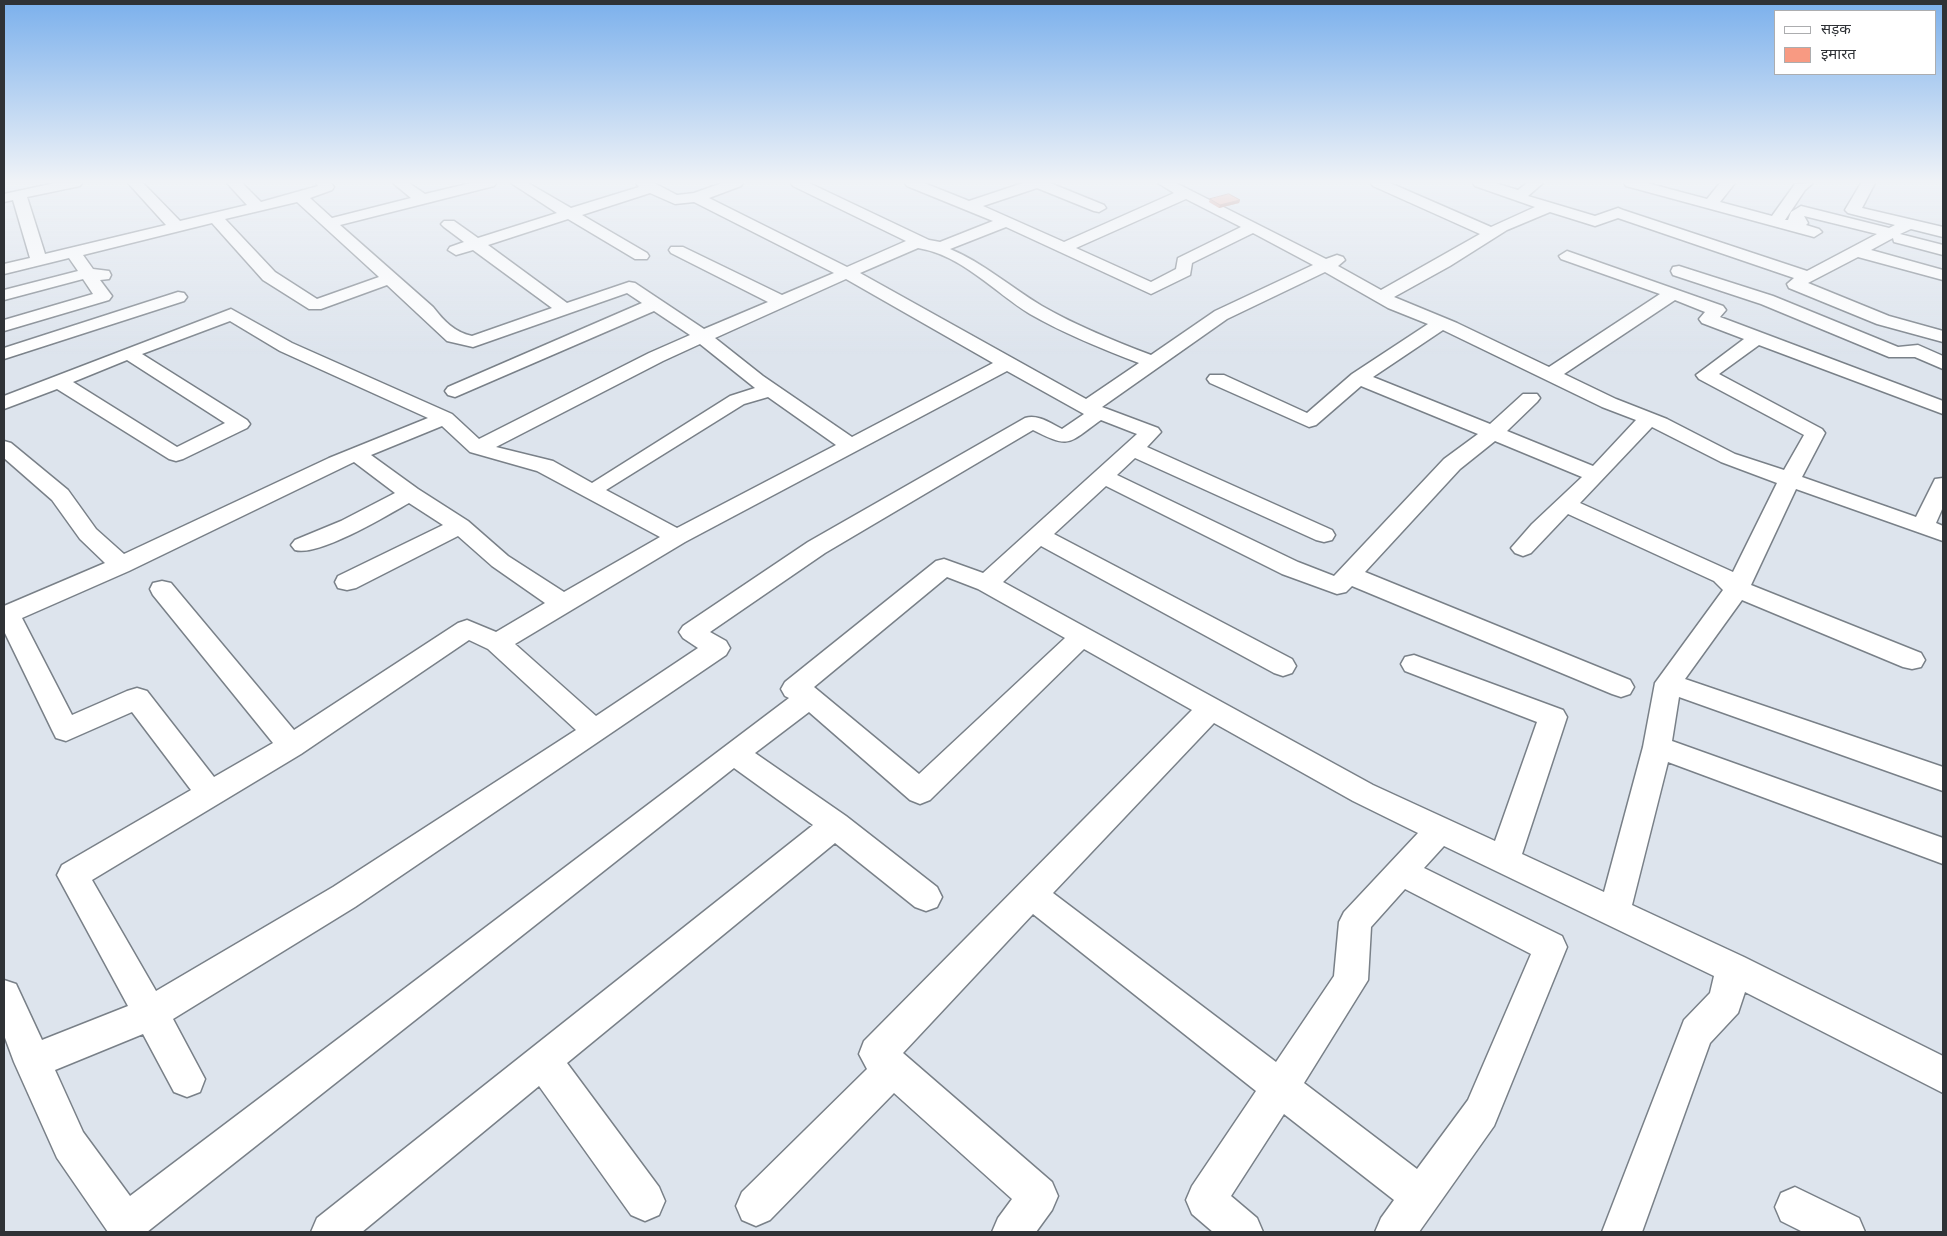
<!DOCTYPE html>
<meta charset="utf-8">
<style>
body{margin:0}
#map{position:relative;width:1947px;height:1236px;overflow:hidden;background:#dde4ed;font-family:"Public Sans","Noto Sans Devanagari",sans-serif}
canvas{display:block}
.frame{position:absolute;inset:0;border:5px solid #2f3236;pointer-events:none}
.legend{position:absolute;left:1774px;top:10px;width:162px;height:65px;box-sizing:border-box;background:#fff;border:1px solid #acadaf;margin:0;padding:6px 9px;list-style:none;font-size:15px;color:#2f3236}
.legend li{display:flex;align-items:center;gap:10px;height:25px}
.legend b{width:25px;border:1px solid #acadaf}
</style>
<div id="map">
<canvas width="1947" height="1236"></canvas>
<div class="frame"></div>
<ul class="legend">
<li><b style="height:6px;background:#fff"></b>सड़क</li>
<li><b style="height:14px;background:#f89a82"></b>इमारत</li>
</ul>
</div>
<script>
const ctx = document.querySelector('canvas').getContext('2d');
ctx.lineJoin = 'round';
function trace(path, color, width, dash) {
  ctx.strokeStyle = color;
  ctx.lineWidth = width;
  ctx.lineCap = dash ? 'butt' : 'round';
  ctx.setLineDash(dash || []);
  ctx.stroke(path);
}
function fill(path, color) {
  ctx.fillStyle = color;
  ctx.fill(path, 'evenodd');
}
const street = new Path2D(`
 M55 183H82L80 186 27 197 45 254 166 225 128 183H143L180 221 247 205 227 183H242L261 202 318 186 316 183H331L334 187 332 190 310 198 332 218 411 198 393 183H409L425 194 471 183H496L494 186 340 225 433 307C444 321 454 332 472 336L552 308 473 250 456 255 448 250 450 247 464 242 444 227 441 224 444 221H454L478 238 557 213 511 183H528L571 208 639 187 636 183H654L677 195 694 193 722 183H743L741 186 709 198 847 267 906 241 793 186 791 183H809L929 240 940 242 993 221 907 186 905 183H924L969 201 1023 183H1050L1104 205 1106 208 1099 212 1094 211 1037 188 983 206 1064 242 1174 193 1158 183H1176L1326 259 1337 255 1343 257 1345 260 1338 266 1381 290 1480 234 1373 186 1371 183H1390L1491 227 1535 207 1475 186 1473 183H1495L1518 190 1527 183H1543L1528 196 1595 216 1618 208 1623 210 1807 271 1877 234 1804 216 1808 223 1806 225 1819 229 1822 232 1814 237 1626 186 1624 183H1647L1707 199 1720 183H1735L1720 202 1772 216 1795 184 1813 183 1805 190 1785 220H1788L1791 212 1801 206 1889 228 1895 225 1848 213 1845 210 1861 183H1875L1862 208 1943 227V237L1911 229 1900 234 1943 245V255L1894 242 1893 238 1871 250 1943 270V280L1858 257 1808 283 1889 316 1943 331V342L1877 324 1789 288 1787 284 1794 278 1618 218 1595 226 1550 212 1507 230 1450 266 1394 297 1457 323 1549 367 1660 294 1561 259 1559 256 1567 251 1723 306 1726 310 1720 317 1943 401V414L1759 345 1719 374 1822 429 1825 433 1802 477 1916 517 1935 479 1943 478V507L1936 523 1943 526V541L1796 489 1751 585 1921 653 1925 660 1921 667 1912 669 1903 667 1742 600 1685 679 1943 767V791L1679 697 1672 741 1943 838V864L1668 762 1632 905 1744 957 1943 1056V1093L1745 992 1738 1013 1710 1043 1642 1232H1602L1684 1020 1710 993 1714 976 1444 846 1424 868 1562 936 1567 947 1494 1126 1419 1232H1375L1381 1218 1394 1200 1284 1114 1231 1196 1257 1218 1263 1232H1213L1192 1214 1186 1200 1192 1186 1256 1091 1033 914 903 1053 1052 1182 1058 1196 1052 1210 1036 1232H992L998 1218 1012 1199 894 1093 770 1220 756 1226 742 1220 736 1206 742 1192 867 1069 859 1054 864 1041 1192 710 1084 649 930 800 920 804 910 800 809 712 755 753 846 816 937 887 942 897 937 907 926 911 915 907 835 843 567 1063 659 1187 665 1201 659 1215 645 1221 631 1215 539 1086 362 1232H311L317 1218 813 825 734 768 147 1232H108L57 1158 14 1062 4 1035V980L16 984 42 1040 128 1006 57 875 62 865 191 790 132 712 66 741 56 738 52 730 4 631V606L105 563 80 539 52 500 4 458V441L11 443 68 490 96 529 124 554 329 458 428 418 280 351 230 321 142 354 247 420 250 424 247 428 183 459 176 461 169 459 57 389 4 409V396L231 309 292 343 452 414 479 439 649 353 690 335 654 311 455 397 448 395 445 391 448 387 642 303 627 293 473 347 447 341 387 285 321 309H309L263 280 212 223 83 255 93 269 109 271 111 275 109 279 100 280 112 296 109 300 4 331V320L93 294 83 279 4 300V290L78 271 69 258 4 274V264L30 258 13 200 4 202V194ZM650 193 675 204 694 202 834 273 782 295 683 247H671L669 250 671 253 768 302 704 329 635 283 629 282 567 303 488 245 568 219 635 259H647L649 256 647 253 582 215ZM1186 199 1241 227 1178 258 1176 269 1151 282 1076 248ZM297 202 379 277 317 299 275 272 225 219ZM1006 227 1151 294 1190 275 1192 263 1253 233 1313 265 1215 311 1151 355C1114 341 1077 326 1042 306 1010 287 984 263 950 249ZM918 248C962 255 994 292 1030 314 1065 334 1102 349 1139 363L1086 399 860 273ZM1325 272 1388 308 1428 324 1352 374 1307 413 1224 375H1210L1207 379 1210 383 1309 427 1316 425 1361 386 1478 434 1444 459 1334 576 1298 562 1117 475 1135 458 1316 540 1324 542 1332 540 1335 535 1332 530 1147 447 1161 432 1158 428 1102 407 1227 319ZM846 279 993 363 852 437 763 376 715 338ZM1675 300 1705 312 1699 319 1702 323 1744 339 1696 375 1699 379 1804 435 1784 470 1735 454 1667 419 1616 399 1564 374ZM1443 330 1602 407 1636 420 1593 466 1507 431 1537 402 1540 398 1537 394H1523L1490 424 1373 377ZM700 344 755 388 730 396 592 483 553 461 496 447 663 361ZM127 360 225 423 177 447 73 382ZM1007 371 1084 414 1062 429C1050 423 1038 414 1025 418L808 542 683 626 679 632 683 638 698 648 596 716 515 644 685 542ZM768 397 836 445 677 528 606 490 744 404ZM1101 420 1137 434 983 573 944 559 936 561 785 682 781 689 785 696 789 698 130 1196 83 1132 55 1070 143 1034 174 1092 187 1097 200 1092 205 1079 173 1019 355 907 726 655 730 648 726 641 710 632 825 553 1033 430C1071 449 1067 444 1101 420ZM442 426 470 452 537 471 660 537 564 592 508 556 468 521 418 489 371 455ZM1652 427 1721 462 1777 483 1733 572 1580 503ZM1495 441 1582 477 1532 524 1511 548 1515 553 1523 556 1531 553 1568 514 1714 581 1723 590 1655 683 1643 747 1604 892 1522 854 1567 717 1563 710 1414 655 1405 657 1401 664 1405 671 1537 722 1495 841 1373 785 1003 582 1041 546 1274 673 1283 676 1292 673 1296 666 1292 659 1054 534 1106 486 1282 574 1337 594 1346 592 1352 586 1612 694 1621 697 1630 694 1634 687 1630 680 1365 572 1460 469ZM354 462 395 493 341 521 295 540 291 545 295 550C318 557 386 516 409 503L443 525 338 576 335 582 338 588 347 590 356 588 458 536 492 566 545 603 496 632 467 620 458 623 294 730 171 583 162 581 153 583 150 589 153 595 273 743 214 777 147 691 137 688 127 691 72 715 22 618 129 571ZM947 577 978 589 1065 638 919 774 814 687ZM469 640 488 649 576 730 333 887 156 991 92 880 301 754ZM1214 723 1353 801 1418 833 1344 912 1339 922 1334 976 1276 1062 1053 893ZM1405 889 1531 954 1468 1100 1417 1169 1304 1083 1368 980 1371 927Z
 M1679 266 1773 296 1898 347 1918 345 1943 356V369L1915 357H1889L1761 304 1673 275 1671 271 1673 267Z
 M178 292 184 293 187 297 184 301 4 359V348Z
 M1795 1187 1859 1218 1865 1232H1803L1781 1221 1775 1207 1781 1193Z`);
trace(street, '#798088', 3);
fill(street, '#fff');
fill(new Path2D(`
 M1210 199 1240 200 1239 203 1219 208 1209 202Z`), '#d58470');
fill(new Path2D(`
 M1240 200 1239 203 1219 208 1220 205Z`), '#ae6c5b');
const building = new Path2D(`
 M1229 194 1240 200 1220 205 1210 199Z`);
fill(building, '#f89a82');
trace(building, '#ae6c5b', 1);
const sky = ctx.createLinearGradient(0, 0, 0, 356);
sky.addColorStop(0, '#7bb0ec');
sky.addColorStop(0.51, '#f0f3f7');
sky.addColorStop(1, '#f0f3f700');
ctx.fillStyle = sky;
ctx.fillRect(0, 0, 1947, 356);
</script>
